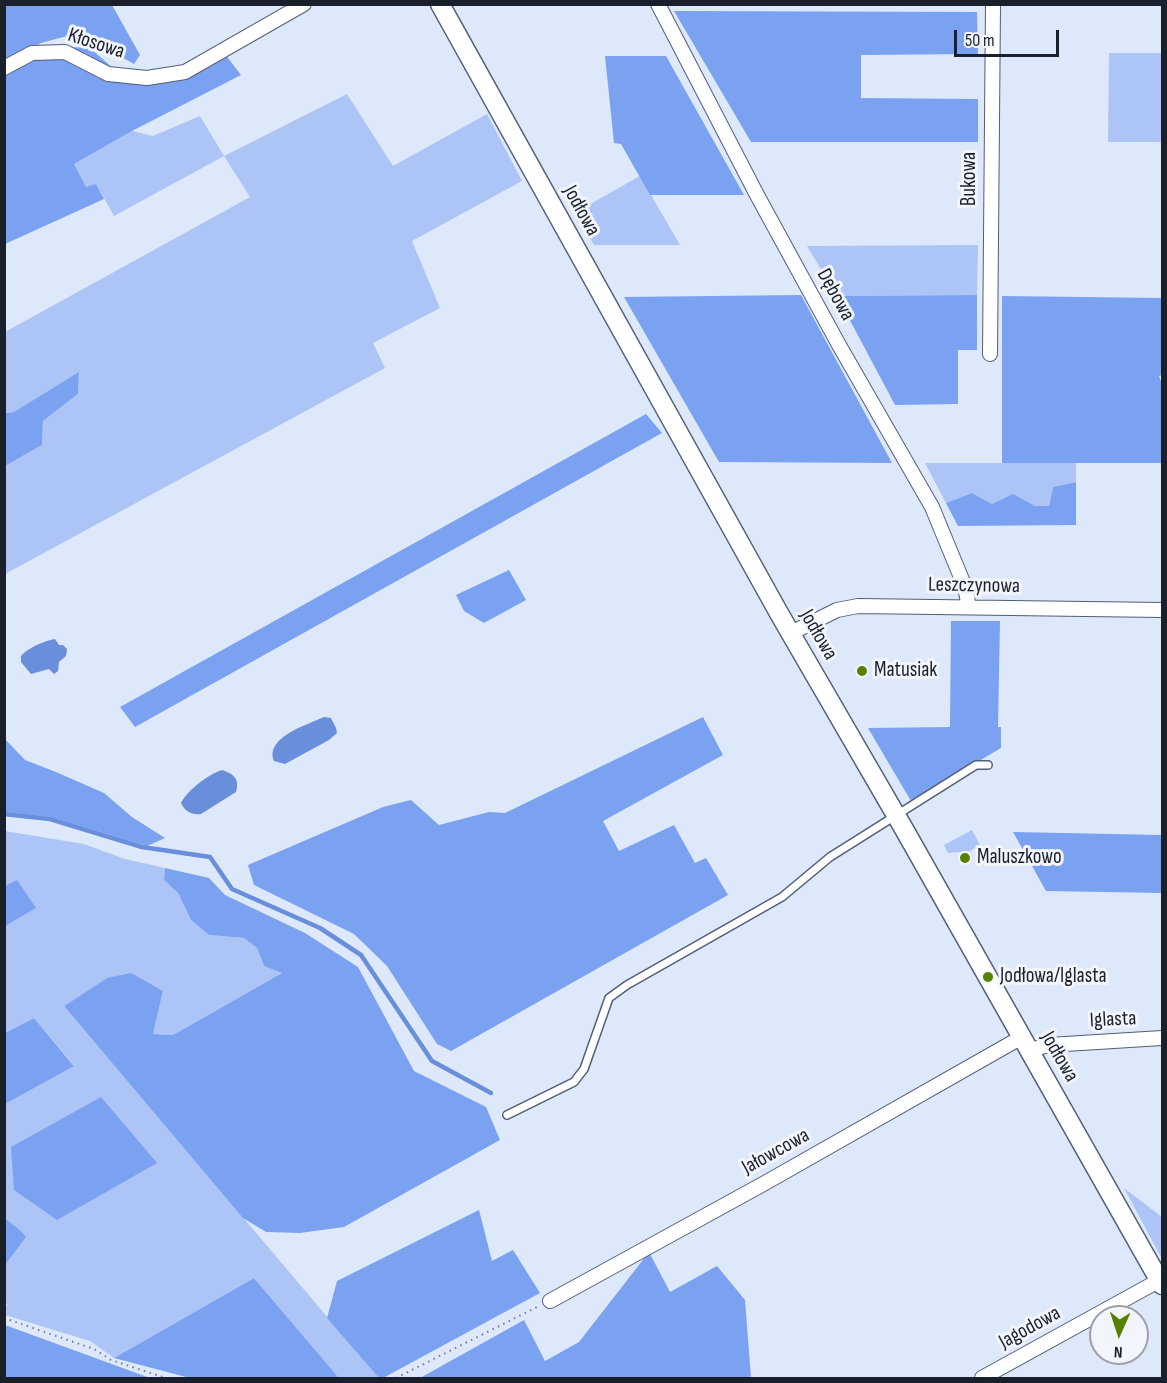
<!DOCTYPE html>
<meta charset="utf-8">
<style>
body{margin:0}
#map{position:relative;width:1167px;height:1383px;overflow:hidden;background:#dee8fb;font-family:"Sofia Sans Condensed",sans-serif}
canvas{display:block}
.frame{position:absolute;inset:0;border:6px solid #1a202b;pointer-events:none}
.north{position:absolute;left:1089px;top:1305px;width:60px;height:60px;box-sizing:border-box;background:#f2f5fb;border:2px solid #9ca0a8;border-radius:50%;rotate:183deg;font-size:16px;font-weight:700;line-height:24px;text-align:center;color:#1a202b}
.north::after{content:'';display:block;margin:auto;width:21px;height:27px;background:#588001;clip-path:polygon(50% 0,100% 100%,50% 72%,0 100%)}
.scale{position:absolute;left:954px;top:30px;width:105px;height:27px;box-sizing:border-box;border:3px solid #1a202b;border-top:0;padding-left:8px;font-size:18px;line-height:21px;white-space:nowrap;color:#1a202b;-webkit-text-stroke:4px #f2f5fb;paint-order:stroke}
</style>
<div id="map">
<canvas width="1167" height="1383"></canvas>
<div class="frame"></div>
<div class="north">N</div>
<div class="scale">50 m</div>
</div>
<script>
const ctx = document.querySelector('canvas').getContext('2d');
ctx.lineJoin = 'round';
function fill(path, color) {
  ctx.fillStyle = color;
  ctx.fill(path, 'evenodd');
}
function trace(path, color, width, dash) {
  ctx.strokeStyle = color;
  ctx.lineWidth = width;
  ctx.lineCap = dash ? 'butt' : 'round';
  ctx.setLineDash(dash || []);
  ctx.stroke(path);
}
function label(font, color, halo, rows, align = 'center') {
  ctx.font = font + ' "Sofia Sans Condensed",sans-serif';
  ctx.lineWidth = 6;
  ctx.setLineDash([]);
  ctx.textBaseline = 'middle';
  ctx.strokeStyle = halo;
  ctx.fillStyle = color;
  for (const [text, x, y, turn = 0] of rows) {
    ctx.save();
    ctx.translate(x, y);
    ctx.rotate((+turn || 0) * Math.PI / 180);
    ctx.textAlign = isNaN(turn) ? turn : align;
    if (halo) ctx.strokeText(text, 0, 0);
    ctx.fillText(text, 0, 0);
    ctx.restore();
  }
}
fill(new Path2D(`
 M1109 53H1162V142H1108Z
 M347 94 393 166 487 114 522 181 412 241 440 308 373 343 385 368 5 574V466L42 445 43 421 78 394 79 373 14 412 5 413V332L250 197 224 156 114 216 96 184 86 188 74 164 132 131 153 136 200 116 224 156Z
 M640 176 680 245H594L576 212Z
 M978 245 977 295 837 296 807 246Z
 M925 463H1076V482L1053 487 1049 506H1035L1013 495 992 504 972 493 946 503Z
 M972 830 980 845 970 851 948 853 944 845Z
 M5 831 84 844 125 859 165 868 164 880 178 893 191 920 209 935 244 938 257 948 264 966 282 973 173 1035 153 1034 163 991 107 978 64 1006 379 1378H339L254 1278 114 1358 90 1341 5 1315V1307L7 1305 5 1300V1265L25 1237 21 1231 5 1218V1104L74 1065 34 1018 5 1033Z
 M1124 1188 1162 1217V1259Z`), '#acc5f6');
fill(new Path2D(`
 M5 4 112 5 140 55 134 64 78 33 41 43 5 62Z
 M674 11 977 12 978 54 861 55V98L978 99V142H751Z
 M48 46 90 48 114 69 137 84 179 79 225 54 241 75 132 131 74 164 86 187 96 184 104 199 5 244V70Z
 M605 56H666L744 195H650L621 144 614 143Z
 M801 295 892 463 719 462 624 297Z
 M977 295V350H958V404L895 405 837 296Z
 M1002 296 1162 298V375L1159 376 1162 384V463H1002Z
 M79 372 78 394 43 421 42 445 5 466V413L14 412Z
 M646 414 662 433 135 727 120 707Z
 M1076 482V525L958 526 946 503 972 493 992 504 1013 494 1035 506H1049L1053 487Z
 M509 570 526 600 484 623 464 611 456 595Z
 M951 621H1000L998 727H1001V748L911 801 868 728 950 727Z
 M703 717 723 755 603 821 619 851 674 825 695 863 706 858 728 895 451 1051 437 1044 387 966 354 934 254 885 248 865 383 807 411 800 439 825 489 812 505 813Z
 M4 738 25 760 56 772 104 793 132 817 165 838 147 846 51 817 5 812Z
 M1013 832 1162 835V893L1046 891Z
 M165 868 209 878 225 895 305 933 358 967 414 1071 486 1107 500 1140 344 1227 300 1233 266 1232 243 1218 64 1006 107 978 131 973 163 991 153 1034 173 1035 282 973 264 966 257 948 244 938 209 935 191 920 178 893 164 880Z
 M17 880 36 908 5 926V886Z
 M34 1018 74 1066 5 1104V1033Z
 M101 1097 157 1163 57 1220 14 1190 11 1147Z
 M479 1210 492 1261 513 1250 540 1293 383 1378H379L327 1318 337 1281Z
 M5 1218 21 1231 26 1237 5 1265Z
 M649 1252 670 1292 717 1266 745 1300 751 1378H420L524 1320 545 1361 579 1342Z
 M254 1278 339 1378H190L114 1358Z
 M5 1325 150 1378H5Z`), '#7ba2f1');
fill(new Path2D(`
 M55 639 59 645H63L67 649 66 656 59 662 58 671 54 674 49 669 31 674 21 662V656C28 648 43 641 55 639Z
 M324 717 331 718 336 728 337 733 329 740 285 764 274 761C265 737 307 725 324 717Z
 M222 770C234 774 240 779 236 792L201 814C192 815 185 812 181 803 188 790 207 775 222 770Z`), '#688edc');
trace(new Path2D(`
 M4 814 50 819 142 847 210 857 232 889 320 928 361 955 432 1061 491 1093`), '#688edc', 4.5);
const service = new Path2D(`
 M507 1115 574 1082 584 1069 609 998 627 985 782 897 830 857 976 765H988`);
const minor = new Path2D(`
 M658 4 757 195 839 345 932 507 965 587 969 607
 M4 68 32 53 65 52 108 74 147 78 185 72 304 4
 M990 354 993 4
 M791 633 837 610 858 606 1162 610
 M1030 1050 1049 1045 1162 1038
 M550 1301 765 1183 1022 1037
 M982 1378 1160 1280`);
const tertiary = new Path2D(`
 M440 4 780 615 904 829 1162 1285`);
trace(service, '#505e78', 10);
trace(minor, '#505e78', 16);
trace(tertiary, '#505e78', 21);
trace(new Path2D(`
 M4 1318 94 1349 111 1360 166 1378
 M396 1378 539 1306`), '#757d8c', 2, [1.5, 4.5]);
trace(service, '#fff', 7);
trace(minor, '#fff', 14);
trace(tertiary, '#fff', 18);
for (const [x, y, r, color] of [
 [862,671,6,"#588001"],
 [965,858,6,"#588001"],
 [988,977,6,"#588001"]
]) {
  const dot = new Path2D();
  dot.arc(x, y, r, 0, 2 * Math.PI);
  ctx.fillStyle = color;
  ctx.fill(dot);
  trace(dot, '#f2f5fb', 2);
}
label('21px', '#1a202b', '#f2f5fb', [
 ["Kłosowa",96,44,18],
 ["Bukowa",970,179,-90],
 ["Jodłowa",581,211,61],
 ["Dębowa",835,295,61],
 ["Leszczynowa",974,586,1],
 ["Jodłowa",818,635,60],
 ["Iglasta",1113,1020,-3],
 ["Jodłowa",1059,1057,60],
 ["Jałowcowa",776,1152,-29],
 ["Jagodowa",1030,1328,-29]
]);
label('21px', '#1a202b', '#f2f5fb', [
 ["Matusiak",874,671],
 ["Maluszkowo",977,858],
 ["Jodłowa/Iglasta",1000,977]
], 'left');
</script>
